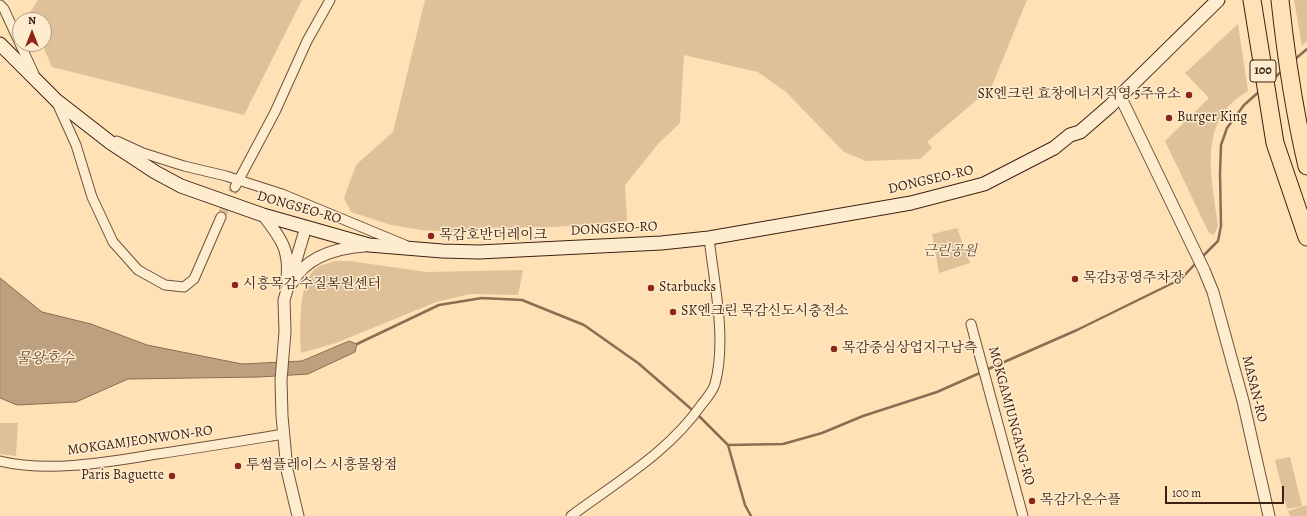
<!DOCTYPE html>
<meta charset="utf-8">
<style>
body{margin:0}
#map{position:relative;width:1307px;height:516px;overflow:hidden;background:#fee2b5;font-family:Alegreya,serif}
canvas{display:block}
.north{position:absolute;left:12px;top:12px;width:40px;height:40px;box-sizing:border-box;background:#feeccf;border:1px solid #b29b84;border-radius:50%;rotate:0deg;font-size:11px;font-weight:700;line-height:16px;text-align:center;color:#3f2113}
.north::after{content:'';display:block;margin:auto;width:14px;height:18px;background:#8f2418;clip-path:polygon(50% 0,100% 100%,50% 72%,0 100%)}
.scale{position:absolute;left:1165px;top:486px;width:119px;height:18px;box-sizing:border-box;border:2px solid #3f2113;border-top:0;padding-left:5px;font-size:12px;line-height:14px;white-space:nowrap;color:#3f2113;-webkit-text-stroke:3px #feeccf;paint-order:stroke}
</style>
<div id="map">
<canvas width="1307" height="516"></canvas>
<div class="north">N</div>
<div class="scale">100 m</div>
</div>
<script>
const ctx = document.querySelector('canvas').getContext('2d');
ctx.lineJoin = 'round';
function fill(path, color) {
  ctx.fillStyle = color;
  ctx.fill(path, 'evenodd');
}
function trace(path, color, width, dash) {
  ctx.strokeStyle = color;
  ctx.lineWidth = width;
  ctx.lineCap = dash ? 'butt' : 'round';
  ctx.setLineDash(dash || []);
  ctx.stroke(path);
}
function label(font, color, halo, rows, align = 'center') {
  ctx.font = font + ' Alegreya,"Noto Serif KR",serif';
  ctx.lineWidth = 3;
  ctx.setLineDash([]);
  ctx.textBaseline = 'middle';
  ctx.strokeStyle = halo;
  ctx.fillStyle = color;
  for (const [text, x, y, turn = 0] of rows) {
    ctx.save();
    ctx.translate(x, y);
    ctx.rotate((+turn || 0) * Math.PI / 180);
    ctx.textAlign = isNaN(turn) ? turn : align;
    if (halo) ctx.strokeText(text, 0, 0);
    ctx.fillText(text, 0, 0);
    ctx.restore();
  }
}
fill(new Path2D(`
 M38 0H302L244 115 52 67 42 44H44V20H32L29 14Z
 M425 0H1027L991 88 927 142 932 148 920 159 866 161 844 152 786 92 758 72 684 55 680 123 659 143 625 185 627 221 555 227 474 228 458 232 421 230 391 225 351 212 344 198 356 165 393 132Z
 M1294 0H1307V41L1302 46Z
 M1238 24 1248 91C1196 121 1212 176 1218 226L1214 235 1209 233 1165 141 1209 98 1185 73Z
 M957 228 970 263 939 273 932 234Z
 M336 261H350L426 272 523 270 518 295 470 294 436 302 336 343 301 353C300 333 297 278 318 267 323 264 330 263 336 261Z
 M0 423H18L16 456 0 454Z
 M1290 457 1302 506 1287 509 1275 460Z
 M1307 505V516H1290L1288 511Z`), '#dec199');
const water = new Path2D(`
 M0 278 42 312 91 324 147 345 242 364 302 361 349 341 357 344 355 352 308 374 260 377 128 379 76 402 17 405 0 398Z`);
fill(water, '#bda07e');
trace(water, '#8b6d53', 1);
trace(new Path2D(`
 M1294 60 1307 49
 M1272 80 1283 70
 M1201 258 1218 241 1221 226 1220 173 1221 145 1227 128 1244 105 1261 90
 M357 344 439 305 482 298 522 300 584 325 638 363 697 414 728 445 783 444 822 433 863 416 937 392 982 372
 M986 370 1077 330 1181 279 1196 263
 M728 445 745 505 751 516`), '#8b6d53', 2.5);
trace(new Path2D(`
 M221 217 235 187`), '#d8bb95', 9, [9, 4.5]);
const minor = new Path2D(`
 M0 5 4 9 34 74
 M57 103 76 145 92 197 113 242 138 270 165 285 184 287 194 279 221 217
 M117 141 143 153 184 166 226 176 282 194 405 245
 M235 187 275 112 307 41 330 0
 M971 324 1023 516
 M0 461C49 473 108 462 157 454 199 448 241 441 284 434
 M571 516C618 481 669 452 702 404 707 398 713 391 715 384 727 339 714 283 709 238`);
const tertiary = new Path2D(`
 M1120 96 1204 270 1213 292 1243 401 1269 516
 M263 215C280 237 290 249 287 278
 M292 283C306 256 337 248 365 246
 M298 516 287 470 282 416 281 380 285 332 284 300 306 227`);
const secondary = new Path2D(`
 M0 44 57 101 111 143 155 172 181 186 263 215 369 245 442 251 479 252 661 243 709 238 911 203 984 184 1054 148 1070 135 1080 132 1110 106 1218 0`);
const motorway = new Path2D(`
 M1252 0 1275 143 1307 237
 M1280 0C1286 56 1294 111 1307 166`);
trace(minor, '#6f513c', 11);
trace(tertiary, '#6f513c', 13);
trace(secondary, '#3f2113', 15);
trace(motorway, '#3f2113', 19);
trace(minor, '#feeccf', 9);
trace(tertiary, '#feeccf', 11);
trace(secondary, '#feeccf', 13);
trace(motorway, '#fee2b5', 17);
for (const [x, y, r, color] of [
 [1189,95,4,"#8f2418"],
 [1169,118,4,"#8f2418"],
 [431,236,4,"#8f2418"],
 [1075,279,4,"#8f2418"],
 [235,285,4,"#8f2418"],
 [651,288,4,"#8f2418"],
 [673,312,4,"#8f2418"],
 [834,349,4,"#8f2418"],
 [238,466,4,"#8f2418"],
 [172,476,4,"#8f2418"],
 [1032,501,4,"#8f2418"]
]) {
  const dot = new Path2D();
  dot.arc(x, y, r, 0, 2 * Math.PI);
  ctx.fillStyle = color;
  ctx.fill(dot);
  trace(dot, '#feeccf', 1.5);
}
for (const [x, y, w] of [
 [1263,71,26]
]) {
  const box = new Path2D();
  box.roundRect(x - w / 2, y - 11, w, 22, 3);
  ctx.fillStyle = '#feeccf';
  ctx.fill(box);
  trace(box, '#3f2113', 1);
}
label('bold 13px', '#3f2113', null, [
 ["100",1263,71]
]);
label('14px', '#3f2113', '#feeccf', [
 ["SK엔크린 효창에너지직영 5주유소",1181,95,"right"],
 ["Burger King",1177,118],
 ["목감호반더레이크",439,236],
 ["목감3공영주차장",1083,279],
 ["시흥목감 수질복원센터",243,285],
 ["Starbucks",659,288],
 ["SK엔크린 목감신도시충전소",681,312],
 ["목감중심상업지구남측",842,349],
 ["투썸플레이스 시흥물왕점",246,466],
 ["Paris Baguette",164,476,"right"],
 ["목감가온수플",1040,501]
], 'left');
label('14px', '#3f2113', '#feeccf', [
 ["DONGSEO-RO",931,180,-13],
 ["DONGSEO-RO",299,208,16],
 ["DONGSEO-RO",614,229,-3],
 ["MASAN-RO",1254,389,76],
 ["MOKGAMJUNGANG-RO",1011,416,75],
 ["MOKGAMJEONWON-RO",140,441,-8]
]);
label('italic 14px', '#674934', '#feeccf', [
 ["근린공원",950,252]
]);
label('italic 15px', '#6b4d38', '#feeccf', [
 ["물왕호수",45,359]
]);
</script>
